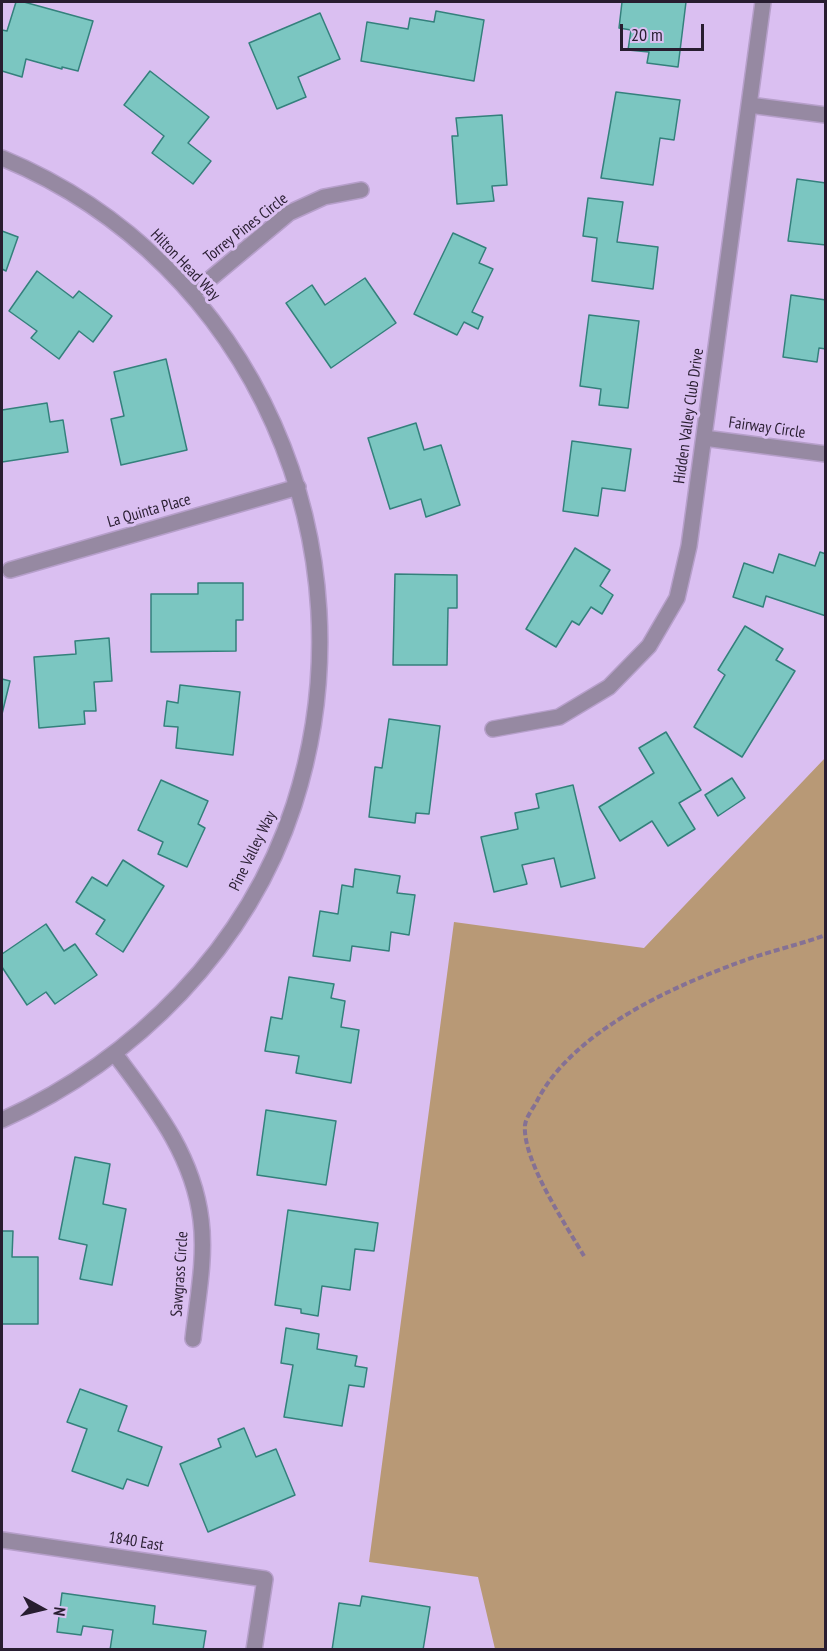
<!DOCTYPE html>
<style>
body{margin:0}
#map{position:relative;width:827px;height:1651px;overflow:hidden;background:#dabff1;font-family:"PT Sans Narrow",sans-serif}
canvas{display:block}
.frame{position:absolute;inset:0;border:3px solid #281d30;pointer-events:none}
.north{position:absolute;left:12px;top:1579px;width:60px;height:60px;-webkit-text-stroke:4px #dabff1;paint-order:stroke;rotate:98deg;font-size:16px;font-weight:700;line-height:24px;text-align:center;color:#281d30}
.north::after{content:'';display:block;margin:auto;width:21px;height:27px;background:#281d30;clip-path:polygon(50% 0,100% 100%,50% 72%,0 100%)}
.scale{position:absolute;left:620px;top:24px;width:84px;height:27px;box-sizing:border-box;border:3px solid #281d30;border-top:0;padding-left:8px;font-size:18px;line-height:21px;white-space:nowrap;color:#281d30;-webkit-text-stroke:4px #dabff1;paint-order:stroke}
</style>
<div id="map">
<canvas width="827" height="1651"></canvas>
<div class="frame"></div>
<div class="north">N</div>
<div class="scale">20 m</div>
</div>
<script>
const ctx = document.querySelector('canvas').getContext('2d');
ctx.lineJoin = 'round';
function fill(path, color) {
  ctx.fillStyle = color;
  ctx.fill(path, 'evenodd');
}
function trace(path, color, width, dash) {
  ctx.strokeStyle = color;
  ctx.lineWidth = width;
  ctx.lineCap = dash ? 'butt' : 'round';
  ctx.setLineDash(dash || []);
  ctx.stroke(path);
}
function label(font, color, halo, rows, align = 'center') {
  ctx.font = font + ' "PT Sans Narrow",sans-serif';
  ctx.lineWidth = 6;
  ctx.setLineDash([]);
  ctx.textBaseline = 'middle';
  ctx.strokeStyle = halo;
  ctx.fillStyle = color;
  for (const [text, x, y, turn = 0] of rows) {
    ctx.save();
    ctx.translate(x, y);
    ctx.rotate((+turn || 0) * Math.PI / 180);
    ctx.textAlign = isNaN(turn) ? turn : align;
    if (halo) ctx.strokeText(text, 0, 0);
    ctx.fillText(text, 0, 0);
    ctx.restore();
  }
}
fill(new Path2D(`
 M825 758V1649H495L478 1577 369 1562 454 922 644 948Z`), '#b89976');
const building = new Path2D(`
 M16 2H24L93 21 78 71 62 67V69L26 59 22 77 2 71V30L7 31Z
 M622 2H686L678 67 647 63 649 52 628 50 631 30 619 28Z
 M436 11 484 20 474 81 361 61 367 22 408 29 410 18 434 22Z
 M320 13 340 59 298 77 306 97 277 109 249 43Z
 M150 71 209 117 188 143 211 161 193 184 152 153 164 136 124 105Z
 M616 92 680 100 674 140 660 138 653 185 601 178Z
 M502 115 507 185 492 186 494 201 457 204 452 136H458L456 118Z
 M797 179 826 183V245L788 241Z
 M588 198 623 202 617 242 658 247 653 289 592 281 597 238 583 236Z
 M2 231 18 237 6 271 2 269Z
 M453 233 486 248 479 263 493 269 472 312 483 317 478 329 464 322 457 335 414 314Z
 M37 271 73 298 79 291 112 316 93 342 79 331 59 359 31 338 37 331 9 311Z
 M365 278 396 323 331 368 286 303 312 285 325 305Z
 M791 295 826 300V349L819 348 817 362 783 357Z
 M589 315 639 321 628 408 599 405 601 389 580 386Z
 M166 359 187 450 121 465 111 419 124 416 114 372Z
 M47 403 50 422 63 420 68 452 2 462V410Z
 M416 423 424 450 441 445 460 505 426 517 421 499 390 509 368 438Z
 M572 441 631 449 625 491 602 488 598 516 563 511Z
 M575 548 610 570 600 586 613 595 602 614 591 607 579 625 572 621 556 647 526 629Z
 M820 552 826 554V616L766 596 763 607 733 597 744 563 773 573 779 554 815 566Z
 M395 574 457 575V608H448L447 665H393Z
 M198 583H243V620H236V651L151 652V594H198Z
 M745 626 783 649 776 660 795 671 742 757 694 727 725 675 718 670Z
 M109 638 112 681 94 682 96 711H84L85 724 39 728 34 657 76 654 75 641Z
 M2 679 10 681 2 714Z
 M180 685 240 692 233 755 176 748 178 727 164 726 167 701 178 703Z
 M389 719 440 726 429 814 416 813 415 823 369 817 375 767 382 768Z
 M666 732 701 790 679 803 695 829 668 846 652 821 620 841 599 807 654 773 639 748Z
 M732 778 745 798 718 816 705 795Z
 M161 780 208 801 198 824 205 828 187 867 158 854 163 842 138 830Z
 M573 785 595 878 561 887 554 858 522 865 527 884 494 892 481 837 518 829 515 813 539 808 536 794Z
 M123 860 164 886 123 952 96 934 105 920 76 902 92 877 107 886Z
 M355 869 400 876 397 893 415 895 409 935 391 932 389 951 352 946 350 961 313 956 320 911 338 914 342 885 353 887Z
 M46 924 64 951 75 944 97 975 55 1004 46 992 27 1005 2 967V954Z
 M289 977 334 984 331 998 345 1001 341 1027 359 1030 351 1083 296 1073 299 1056 265 1051 271 1017 282 1019Z
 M266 1110 336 1121 326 1185 257 1175Z
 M75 1157 110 1164 103 1204 126 1209 112 1285 80 1279 87 1245 59 1239Z
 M288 1210 378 1223 374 1251 355 1249 350 1290 322 1286 318 1316 301 1313V1309L275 1305Z
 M2 1231H13L12 1257H38V1324H2Z
 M286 1328 319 1334 317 1349 357 1356 355 1366 367 1368 364 1387 349 1385 342 1426 284 1417 293 1365 281 1363Z
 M80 1389 127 1406 118 1431 162 1447 148 1486 127 1479 123 1489 72 1471 87 1429 67 1422Z
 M244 1428 256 1457 276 1449 295 1495 208 1532 180 1464 221 1447 218 1439Z
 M62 1593 155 1606 153 1624 206 1631 203 1650H110L113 1630 83 1626 81 1635 57 1632Z
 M362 1596 430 1607 423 1650H332L339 1603 360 1606Z`);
fill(building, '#7bc6c1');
trace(building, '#34807c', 1.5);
const street = new Path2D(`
 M749 105 826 115
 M2 158C254 262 377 548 294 805 248 947 135 1060 2 1120
 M192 294 289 213 324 197 361 190
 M704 438 826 454
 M10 570 298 487
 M493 729 559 717 609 687 649 646 677 598 689 546 763 2
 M115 1054C153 1105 193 1154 201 1220 206 1259 197 1301 193 1339
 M2 1540 265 1579 254 1650`);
trace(street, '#b69fca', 18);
trace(new Path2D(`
 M584 1256C566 1225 522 1160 525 1125 526 1117 534 1107 537 1101 573 1031 673 986 743 961 770 951 798 945 826 935`), '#857194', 4, [6, 3]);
trace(street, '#9689a2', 15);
label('16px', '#281d30', '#dabff1', [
 ["Torrey Pines Circle",246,228,-38],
 ["Hilton Head Way",185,265,46],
 ["Hidden Valley Club Drive",689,416,-82],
 ["Fairway Circle",767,428,8],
 ["La Quinta Place",149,511,-16],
 ["Pine Valley Way",253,851,-64],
 ["Sawgrass Circle",180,1274,-86],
 ["1840 East",136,1542,9]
]);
</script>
